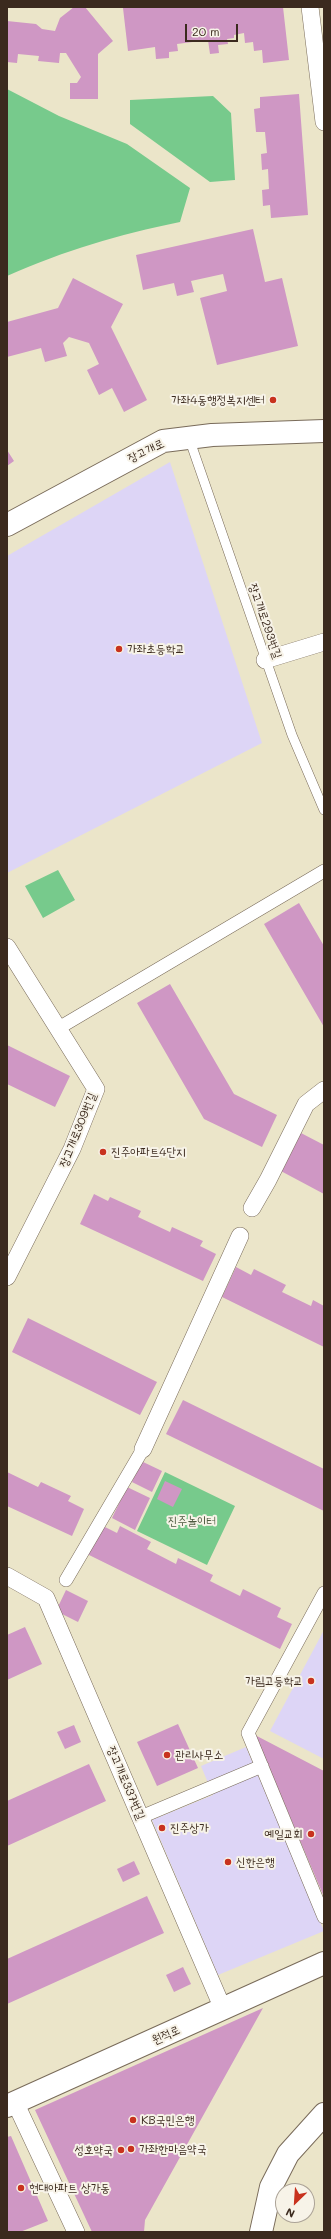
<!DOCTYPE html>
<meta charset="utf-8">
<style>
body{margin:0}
#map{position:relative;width:331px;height:2239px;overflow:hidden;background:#ebe5c9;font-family:Mali,sans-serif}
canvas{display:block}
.frame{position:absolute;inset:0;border:8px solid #3b2a1e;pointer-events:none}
.north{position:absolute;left:275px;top:2183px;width:40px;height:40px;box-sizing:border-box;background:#f7f3e8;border:1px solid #aca397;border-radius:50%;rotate:205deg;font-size:11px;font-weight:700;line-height:16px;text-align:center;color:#3b2a1e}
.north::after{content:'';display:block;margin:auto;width:14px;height:18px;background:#c8321e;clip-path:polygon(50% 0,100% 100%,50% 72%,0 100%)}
.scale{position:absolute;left:185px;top:24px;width:53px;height:18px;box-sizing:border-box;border:2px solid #3b2a1e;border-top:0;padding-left:5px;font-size:12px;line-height:14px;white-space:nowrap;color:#3b2a1e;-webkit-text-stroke:3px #f7f3e8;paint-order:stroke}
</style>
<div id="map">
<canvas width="331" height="2239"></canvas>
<div class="frame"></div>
<div class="north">N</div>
<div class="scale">20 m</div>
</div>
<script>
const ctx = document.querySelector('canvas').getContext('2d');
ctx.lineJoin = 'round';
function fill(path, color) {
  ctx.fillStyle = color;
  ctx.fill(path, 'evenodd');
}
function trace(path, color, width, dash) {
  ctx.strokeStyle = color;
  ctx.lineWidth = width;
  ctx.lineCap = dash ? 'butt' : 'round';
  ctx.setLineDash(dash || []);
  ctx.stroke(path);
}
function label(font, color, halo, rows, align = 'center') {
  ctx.font = font + ' Mali,"Poor Story",sans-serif';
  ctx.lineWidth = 4;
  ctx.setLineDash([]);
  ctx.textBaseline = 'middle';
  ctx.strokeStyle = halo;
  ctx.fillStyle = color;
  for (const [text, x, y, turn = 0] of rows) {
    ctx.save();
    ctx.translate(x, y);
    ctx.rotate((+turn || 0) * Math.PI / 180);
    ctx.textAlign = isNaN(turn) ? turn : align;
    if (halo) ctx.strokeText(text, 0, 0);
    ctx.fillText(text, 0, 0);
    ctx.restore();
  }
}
fill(new Path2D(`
 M170 462 262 743 7 873V556Z
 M324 1630V1759L270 1731Z
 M246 1747 324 1931 218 1975 152 1820 213 1795 201 1766Z`), '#ddd5f6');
fill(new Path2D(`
 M7 89 59 116 127 144 190 188 180 222C117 235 66 250 7 276Z
 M213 96 231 113 235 180 210 182 130 124V100Z
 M58 870 75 900 43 918 25 886Z
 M165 1472 235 1506 207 1565 137 1531Z`), '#77ca8c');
fill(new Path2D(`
 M74 7H85L113 41 98 54V99H70V83H77L81 77 66 53H60L59 63 38 61 39 56 18 54 17 63 7 62V21L36 24 42 29 55 31 60 18Z
 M131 7H283L289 60 263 63 262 50 254 51 253 42 245 43 244 33 234 35V38L227 39 228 44 218 45 219 53 210 54 208 40 177 44 178 51 169 52V58L156 59 155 47 128 51 123 8Z
 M299 94 308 215 271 218 270 205 263 206 262 190 269 189 268 169 262 170 261 154 267 153 265 132H256L254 109 260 108V97Z
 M253 229 265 282 282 278 298 346 217 365 200 298 227 291 223 274 191 281 194 292 177 296 174 283 143 290 136 255Z
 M73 278 123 304 111 327 147 400 124 412 112 388 99 395 87 370 99 364 89 343 69 337 63 343 67 356 45 362 41 348 7 357V322L58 308Z
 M7 450 14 461 7 466Z
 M299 903 324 946V1027L264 924Z
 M170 984 234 1094 277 1115 262 1147 204 1119 137 1003Z
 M7 1045 70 1076 55 1107 7 1084Z
 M299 1132 324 1145V1194L279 1170Z
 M94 1194 108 1201 110 1197 141 1211 138 1217 170 1232 172 1227 203 1241 200 1246 216 1254 203 1281 80 1224Z
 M236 1267 251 1275 254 1269 286 1285 282 1292 311 1306 313 1300 324 1306V1347L222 1297Z
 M28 1318 157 1382 140 1415 12 1352Z
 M183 1400 324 1469V1511L166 1434Z
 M141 1461 162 1471 152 1492 132 1482Z
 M7 1472 38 1487 41 1482 71 1496 68 1501 84 1509 72 1536 7 1506Z
 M165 1481 182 1489 173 1507 157 1499Z
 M127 1487 150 1498 135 1530 112 1518Z
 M101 1525 117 1533 120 1526 151 1542 147 1549 176 1564 178 1558 213 1575 210 1581 240 1596 243 1589 281 1608 277 1617 292 1624 280 1649 87 1554Z
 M66 1590 88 1601 78 1622 56 1611Z
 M25 1627 42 1664 7 1680V1635Z
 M178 1724 198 1768 157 1786 137 1742Z
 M74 1725 81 1742 65 1749 57 1732Z
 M255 1735 324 1771V1897Z
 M89 1764 106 1801 7 1846V1801Z
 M134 1861 140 1874 123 1882 117 1869Z
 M147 1896 164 1933 7 2004V1959Z
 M183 1967 191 1984 174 1992 166 1975Z
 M263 2008 145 2220 144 2232H92L35 2110Z
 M11 2136 48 2221 20 2232H7V2137Z`), '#cf97c4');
const service = new Path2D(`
 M189 438 292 735 324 810`);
const pedestrian = new Path2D(`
 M57 1029 324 871
 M66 1580 143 1449
 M324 1593 248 1733 324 1917
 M141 1817 262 1766`);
const minor = new Path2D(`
 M310 7 324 122
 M265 660 324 642
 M7 947 96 1089 72 1149 7 1277
 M252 1208 268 1180 306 1104 324 1090
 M143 1449 240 1236
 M7 1576 46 1598 223 2009
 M15 2102 76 2232`);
const tertiary = new Path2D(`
 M7 2106 324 1963
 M261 2232 271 2187 288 2154 324 2114`);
const secondary = new Path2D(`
 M7 525 163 441 212 435 324 431`);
trace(service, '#796b5a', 10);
trace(pedestrian, '#796b5a', 14);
trace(minor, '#796b5a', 18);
trace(tertiary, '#796b5a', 24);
trace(secondary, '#796b5a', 24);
trace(service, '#fff', 9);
trace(pedestrian, '#fff', 13);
trace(minor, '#fff', 17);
trace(tertiary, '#fff', 22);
trace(secondary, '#fff', 22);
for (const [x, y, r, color] of [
 [273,400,4,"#c8321e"],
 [119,649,4,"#c8321e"],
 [103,1152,4,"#c8321e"],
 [311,1681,4,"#c8321e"],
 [167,1755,4,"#c8321e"],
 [162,1828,4,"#c8321e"],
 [311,1834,4,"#c8321e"],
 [228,1862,4,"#c8321e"],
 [133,2120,4,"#c8321e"],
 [131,2149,4,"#c8321e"],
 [121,2150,4,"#c8321e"],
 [21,2188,4,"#c8321e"]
]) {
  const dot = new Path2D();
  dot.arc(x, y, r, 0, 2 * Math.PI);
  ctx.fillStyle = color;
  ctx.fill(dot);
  trace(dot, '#f7f3e8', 1.5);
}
label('12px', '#3b2a1e', '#f7f3e8', [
 ["가좌4동행정복지센터",265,400,"right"],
 ["가좌초등학교",127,649],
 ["진주아파트4단지",111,1152],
 ["가림고등학교",303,1681,"right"],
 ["관리사무소",175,1755],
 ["진주상가",170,1828],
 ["예일교회",303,1834,"right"],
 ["신한은행",236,1862],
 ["KB국민은행",141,2120],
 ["가좌한마음약국",139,2149],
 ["성호약국",113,2150,"right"],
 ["현대아파트 상가동",29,2188]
], 'left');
label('12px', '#3b2a1e', '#f7f3e8', [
 ["장고개로",146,451,-25],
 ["장고개로293번길",265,621,71],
 ["장고개로309번길",78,1130,-68],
 ["장고개로337번길",126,1783,67],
 ["원적로",166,2035,-24]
]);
label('12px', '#4d5a3f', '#f7f3e8', [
 ["진주놀이터",192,1521]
]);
</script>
